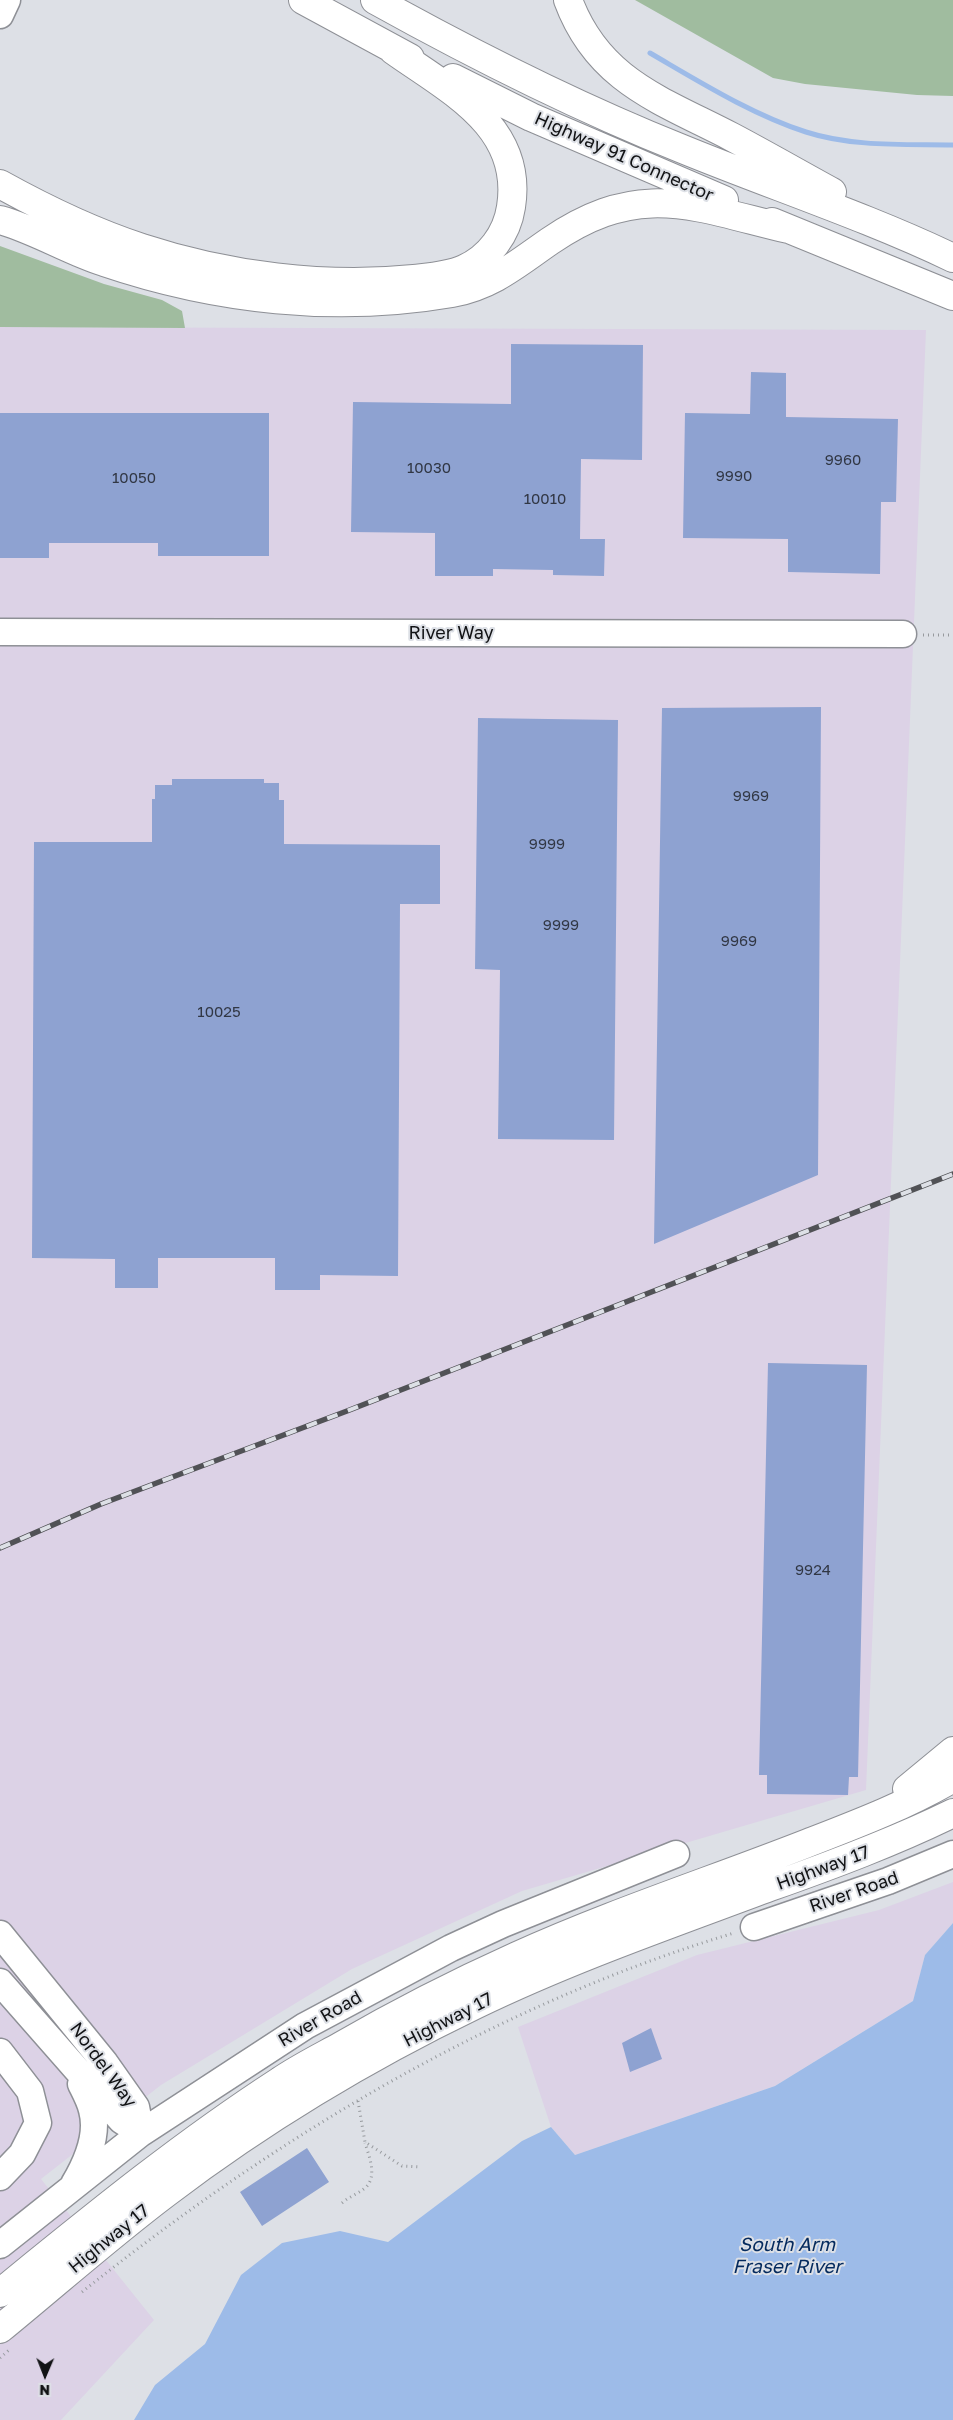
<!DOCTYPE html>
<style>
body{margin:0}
#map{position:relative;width:953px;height:2420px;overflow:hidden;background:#dde0e6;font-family:"Golos Text",sans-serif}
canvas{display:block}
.north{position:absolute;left:20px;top:2350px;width:50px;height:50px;-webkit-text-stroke:4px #dde0e6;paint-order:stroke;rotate:181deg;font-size:14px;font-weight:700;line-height:20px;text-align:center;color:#121315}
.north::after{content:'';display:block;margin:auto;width:18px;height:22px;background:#121315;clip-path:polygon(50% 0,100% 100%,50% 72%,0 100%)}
</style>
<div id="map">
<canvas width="953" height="2420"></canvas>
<div class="north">N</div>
</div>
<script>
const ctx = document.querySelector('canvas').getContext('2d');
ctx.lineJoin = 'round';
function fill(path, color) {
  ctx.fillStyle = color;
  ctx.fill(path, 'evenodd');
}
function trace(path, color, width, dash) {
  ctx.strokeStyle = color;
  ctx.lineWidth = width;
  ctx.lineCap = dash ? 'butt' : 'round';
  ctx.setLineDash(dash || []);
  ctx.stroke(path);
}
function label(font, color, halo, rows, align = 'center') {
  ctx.font = font + ' "Golos Text",sans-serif';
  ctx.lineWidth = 4;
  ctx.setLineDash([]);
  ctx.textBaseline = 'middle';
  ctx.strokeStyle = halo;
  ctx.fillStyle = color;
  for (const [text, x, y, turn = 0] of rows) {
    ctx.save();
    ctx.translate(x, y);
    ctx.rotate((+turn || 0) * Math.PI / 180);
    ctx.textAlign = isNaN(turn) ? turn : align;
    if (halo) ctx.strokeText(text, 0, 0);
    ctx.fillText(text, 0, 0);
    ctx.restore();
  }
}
fill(new Path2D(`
 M0 327 926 330 866 1790 522 1891 352 1969 161 2085 41 2179 154 2320 61 2420H0Z
 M953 1882V1923L925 1955 913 2001 775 2086 575 2155 551 2127 518 2027 697 1955 879 1910Z`), '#dcd2e6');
fill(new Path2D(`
 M635 0H953V96L917 95 805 84 773 78Z
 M0 246 104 284 162 300 182 311 185 328 0 327Z`), '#a0bc9f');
fill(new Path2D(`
 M953 1923V2420H134L155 2385 205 2344 241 2275 282 2243 340 2231 388 2242 522 2141 551 2127 575 2155 775 2086 913 2001 925 1955Z`), '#9dbbe8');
trace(new Path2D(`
 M650 53C700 82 751 114 806 132 852 147 905 144 953 145`), '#9dbbe8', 5);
fill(new Path2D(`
 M511 344 643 345 642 460 581 459 580 539H605L604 576 553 575V570L493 569V576H435V533L351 532 353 402 511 404Z
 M751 372 786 373V417L898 419 896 502H881L880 574 788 572V539L683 538 685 413 750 414Z
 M0 413H269V556H158V543H49V558H0Z
 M821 707 818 1175 654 1244 662 708Z
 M478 718 618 720 614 1140 498 1139 500 970 475 969Z
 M172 779H264V783H279V800H284V844L440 845V904H400L398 1276 320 1275V1290H275V1258H158V1288H115V1259L32 1258 34 842H152V799H155V785H172Z
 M768 1363 867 1365 858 1777H849L848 1795 767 1794V1775H759Z
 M651 2028 662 2059 630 2072 622 2043Z
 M307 2148 329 2182 262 2226 240 2192Z`), '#8ea2d1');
const minor = new Path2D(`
 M0 15 7 0
 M0 632 903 634
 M754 1927 888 1881 953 1854
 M0 1934 105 2063 136 2107 141 2133
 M0 1982 121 2120 141 2133
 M0 2052 30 2091 38 2123 22 2154 0 2177
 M74 2184C87 2162 99 2135 92 2110 90 2101 85 2092 81 2084
 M0 2245 141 2133 305 2026 451 1948 503 1924 676 1854`);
const highway = new Path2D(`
 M303 0 410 58
 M375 0C474 55 575 106 680 148 770 185 865 216 953 258
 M568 0C598 81 661 100 732 137 766 155 799 174 832 192
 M453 78 531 117 724 200
 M0 184C45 209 93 232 142 248 227 276 325 288 414 279 431 277 448 276 464 269 489 258 507 234 511 207 524 126 449 90 393 50
 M0 220C36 230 69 251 104 262 216 300 336 313 452 293 492 286 518 263 550 241 640 180 691 206 788 229
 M772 222 953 296
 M907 1789 953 1751
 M0 2293C91 2219 181 2145 280 2081 299 2068 321 2057 341 2046 398 2013 457 1983 517 1956 612 1913 711 1881 808 1843 857 1824 907 1805 953 1778
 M0 2329C55 2284 109 2236 166 2193 261 2121 367 2057 475 2005 570 1959 671 1924 770 1887 832 1865 894 1842 953 1813`);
trace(minor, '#8e9096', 29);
trace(highway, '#8e9096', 30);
trace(new Path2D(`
 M923 635H953
 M358 2101 365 2142 402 2166 420 2167
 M342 2203C350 2196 358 2194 365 2188 378 2177 369 2156 365 2143
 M82 2292C276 2137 495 2005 734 1933
 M0 2358 9 2350`), '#979a9e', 3, [1, 4]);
trace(minor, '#fff', 26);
trace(highway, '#fff', 28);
const rail = new Path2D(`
 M0 1548 101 1504 347 1411 953 1174`);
trace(rail, '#515256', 5.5);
trace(rail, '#dde0e6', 4, [11]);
label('15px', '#313744', null, [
 ["9960",843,460],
 ["10030",429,468],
 ["9990",734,476],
 ["10050",134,478],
 ["10010",545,499],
 ["9969",751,796],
 ["9999",547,844],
 ["9999",561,925],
 ["9969",739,941],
 ["10025",219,1012],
 ["9924",813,1570]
]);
label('18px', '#121315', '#dde0e6', [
 ["Highway 91 Connector",624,157,24],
 ["River Way",451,633],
 ["Highway 17",823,1868,-20],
 ["River Road",854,1892,-19],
 ["River Road",320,2019,-30],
 ["Highway 17",448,2020,-27],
 ["Nordel Way",103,2065,54],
 ["Highway 17",109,2239,-39]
]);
label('italic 19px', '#042a5e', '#dde0e6', [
 ["South Arm",787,2245],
 ["Fraser River",787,2267]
]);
</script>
